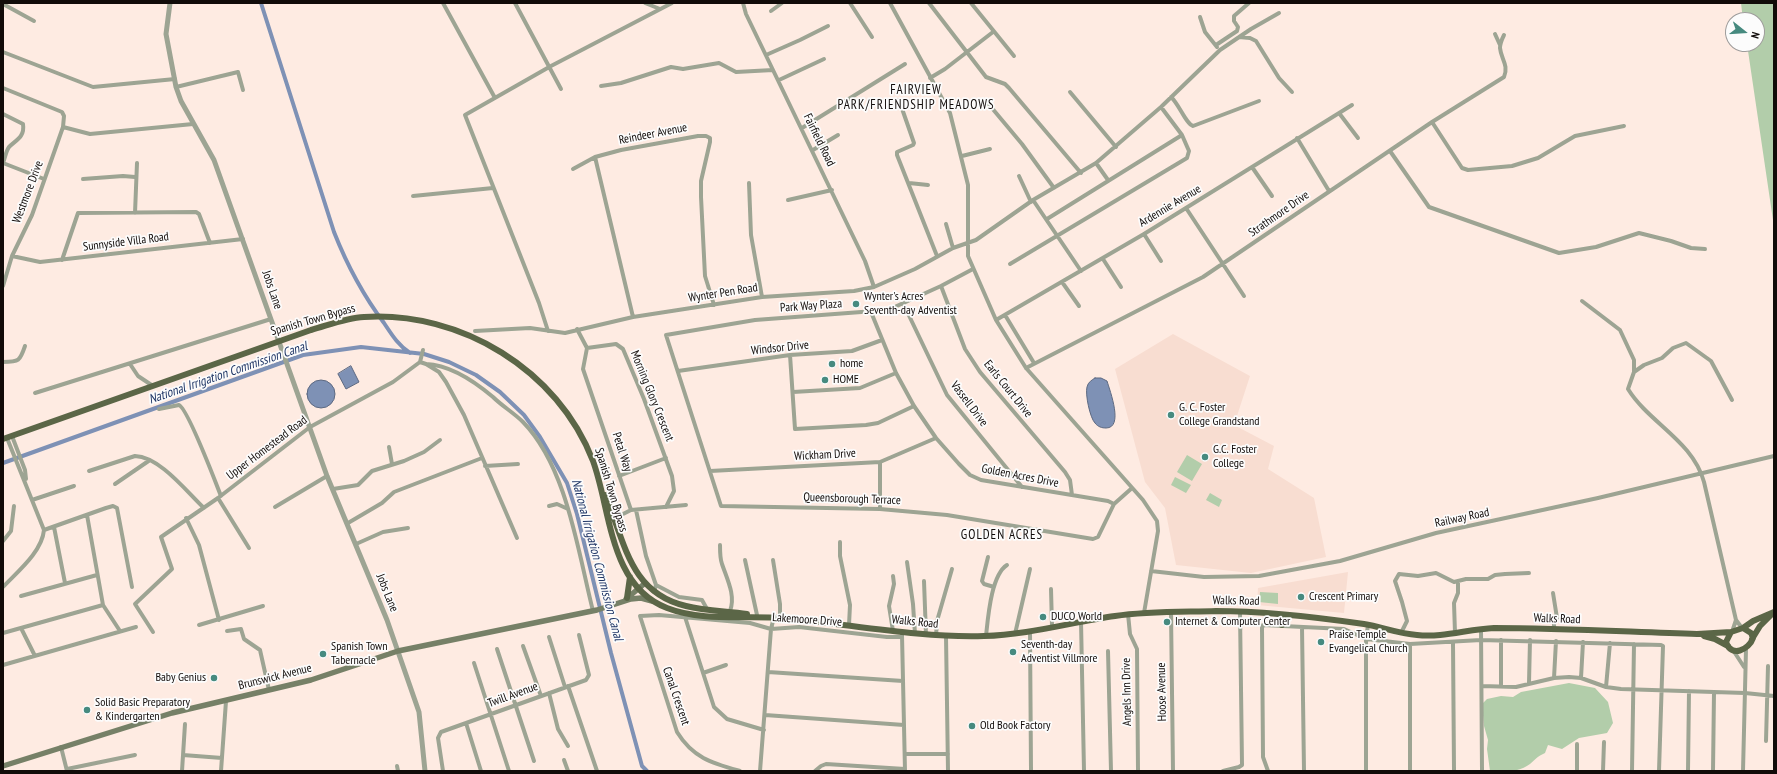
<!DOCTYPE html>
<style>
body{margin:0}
#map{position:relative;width:1777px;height:774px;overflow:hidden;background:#feebe2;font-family:"PT Sans Narrow",sans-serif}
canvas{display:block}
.frame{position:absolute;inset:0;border:4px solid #110b09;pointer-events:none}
.north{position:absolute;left:1725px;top:12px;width:40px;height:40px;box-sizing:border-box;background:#fcfcfc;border:1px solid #9e9c9b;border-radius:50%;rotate:107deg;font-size:11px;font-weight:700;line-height:16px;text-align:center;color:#110b09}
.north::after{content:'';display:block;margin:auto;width:14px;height:18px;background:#468a7f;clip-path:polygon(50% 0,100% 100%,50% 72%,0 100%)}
</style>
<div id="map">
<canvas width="1777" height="774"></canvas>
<div class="frame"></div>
<div class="north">N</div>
</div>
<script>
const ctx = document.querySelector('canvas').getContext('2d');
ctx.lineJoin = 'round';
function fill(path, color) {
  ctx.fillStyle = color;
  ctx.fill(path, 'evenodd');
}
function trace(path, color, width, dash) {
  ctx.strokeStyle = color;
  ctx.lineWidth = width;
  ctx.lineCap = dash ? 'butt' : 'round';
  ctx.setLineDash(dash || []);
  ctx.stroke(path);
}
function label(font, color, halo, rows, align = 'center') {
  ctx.font = font + ' "PT Sans Narrow",sans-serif';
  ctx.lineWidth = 3.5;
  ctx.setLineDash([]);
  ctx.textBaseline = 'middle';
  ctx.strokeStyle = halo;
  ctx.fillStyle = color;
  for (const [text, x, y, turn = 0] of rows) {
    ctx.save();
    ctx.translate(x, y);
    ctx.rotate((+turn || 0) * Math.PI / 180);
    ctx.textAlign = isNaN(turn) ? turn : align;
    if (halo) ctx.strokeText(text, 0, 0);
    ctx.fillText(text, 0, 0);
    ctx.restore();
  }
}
fill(new Path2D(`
 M1173 334 1250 376 1234 425 1274 446 1268 469 1314 498 1326 557 1251 573 1176 565 1165 508 1145 482 1115 369Z
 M1348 572 1344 613 1257 605 1258 588Z`), '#f8ddd1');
fill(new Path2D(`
 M1741 3H1774V227L1747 44H1757V20H1743Z
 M1187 455 1202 464 1192 481 1177 472Z
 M1175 477 1191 485 1186 493 1171 485Z
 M1210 493 1222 500 1219 507 1206 500Z
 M1260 592 1278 593V604L1259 602Z
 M1569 683 1595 688 1608 702 1613 723 1607 733 1579 738 1562 749 1548 745 1545 753C1536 757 1536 759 1530 764 1518 773 1505 771 1490 771L1487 749 1488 740 1484 726 1482 704 1487 699 1501 696 1513 697 1521 692Z`), '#b2cdaa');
const water = new Path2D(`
 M351 366 359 382 346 389 338 374Z
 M1095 378H1101L1107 381C1110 391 1124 428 1106 428 1102 428 1098 427 1095 423 1090 418 1085 394 1087 387 1088 382 1092 380 1095 378Z
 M307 394a14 14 0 1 1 28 0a14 14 0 1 1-28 0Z`);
fill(water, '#7e91b5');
trace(water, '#5d6981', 1);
trace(new Path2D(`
 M261 3 334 232C347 265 363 295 384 323 392 335 398 345 410 353
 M3 463 303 355 361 347 424 354 449 362 476 375 500 392 524 415 540 437 567 483 577 514 611 653 642 766 647 771`), '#7e91b5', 4);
trace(new Path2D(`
 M443 3 495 98
 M515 3 561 89
 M645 3 660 9
 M743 3 746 14 865 261 874 287
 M850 3 872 37
 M890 3 950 113 968 185V256L996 320 1026 368 1143 500 1157 521 1158 531 1144 613
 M929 3 986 77 1005 84 1009 88 1081 173
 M971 3 1014 56
 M3 4 34 21
 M771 11 782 3
 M1200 17 1205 32 1217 47
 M1495 34 1500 45
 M1239 37 1250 38 1256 41 1279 78 1292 92
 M1216 45 1237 31 1238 27 1234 21V16L1249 3
 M3 52 93 87 175 79
 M766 55 800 40 828 26
 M930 78 945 69 993 32
 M779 80 824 59
 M601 86 621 83 671 67 683 69 719 63 736 72 773 70
 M176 87 238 72 243 90
 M3 88 62 112 64 116 63 127 32 215 12 256 3 286
 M1070 92 1116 147
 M1171 97C1179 104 1186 124 1193 126L1259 101
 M899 100 914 143 913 145 897 152V155L937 256
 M986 101 1022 144 1054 188
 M1339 113 1358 138
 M3 114 23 124C25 137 16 140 9 147 6 151 5 158 3 163
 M1432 122 1462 168 1468 170 1512 166 1538 158 1575 136 1624 126
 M63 127 90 134 193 124
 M802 128 905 64
 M1297 138 1329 191
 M813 150 838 135
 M1390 151 1429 207 1559 253 1596 247 1639 233 1671 241 1691 248 1705 249
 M962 156 990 149
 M3 163 44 179
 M1096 163 1108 180
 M1252 167 1272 196
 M573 169 595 157
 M1019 176 1031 202
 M83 179 123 176 135 177
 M749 183 751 235 762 297
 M909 183 928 185
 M413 196 493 188
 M788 200 832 190
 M1033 200 1081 271
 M1186 208 1244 296
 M135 213 137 163
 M1047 219 1182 135
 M946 224 953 248
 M1144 234 1161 261
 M12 256 40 262 243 239
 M1103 259 1121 287
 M62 260 78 213 196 212 199 214 210 243
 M1010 264 1187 158 1189 151 1182 135 1161 107
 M973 269 941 286 888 310 755 320 666 335 721 506 880 509 947 515 1093 539 1098 537 1114 504 1132 488
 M1062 282 1079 306
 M941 286 965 349 980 372 1065 472 1070 480 1072 495
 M1582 301 1620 330 1634 360V372L1628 389C1649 423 1693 441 1704 482L1736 620 1742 628
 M903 303 947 395 1022 487
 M871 312 896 373 914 406 936 438 959 464 970 475 981 480 1108 501 1114 504
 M1005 315 1034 363
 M633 317 595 157 621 150 698 136H706L710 138V142L701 181V197L705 276 714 305
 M996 320 1144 234 1352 105
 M577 329 587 348 616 344 623 349 644 399 672 476 674 491 666 507
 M475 331 530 328 565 333 633 317 762 297 854 291 874 287 915 269 953 248 976 240 1033 200 1096 163 1161 107 1220 50 1251 29 1279 13
 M548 331 539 303 465 115 551 66 672 3
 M587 348 583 369 631 510
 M790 355 795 429 866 425 878 423 914 406
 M3 362C19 362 20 361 25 346
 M420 362 426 364 439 372 446 382 464 415 517 538
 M130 364 138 376 153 386
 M426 364C451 365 474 381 493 397 502 406 514 413 523 422 567 467 578 552 593 611
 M1026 368 1203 277 1432 122 1504 77C1509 65 1501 59 1500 48 1500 43 1502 39 1504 35
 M678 371 790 355 852 351 882 340
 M1634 372 1644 365 1662 358 1673 348 1686 343 1711 361 1732 400
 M793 392 860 388 896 373
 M35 393 271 319
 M159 409 179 405C188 409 215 481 221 496
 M12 436 25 470 26 479
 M389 447 392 464
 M485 466 518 464
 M89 471 135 456C160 457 186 491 204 508
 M710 471 880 462 936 438
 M619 476 666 458
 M115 484 150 460
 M333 489 358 485 372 471 404 461 424 452 440 440
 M218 498 249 548
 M32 500 74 486
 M549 506 557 504 568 509
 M275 507 327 476
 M880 509V462
 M636 510 646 556 656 585 654 592
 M87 515 103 605 120 631
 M186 518 199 545 219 620
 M615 518 631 510 686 505
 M348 523 382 503 394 492 482 458
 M54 527 65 583
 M44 530 106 508 113 506 117 508 132 587
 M3 541 11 531 14 506
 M840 542V556L850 605 849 625
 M356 544 383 532 408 528
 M720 545C720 551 720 559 722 564 727 579 736 596 730 611
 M988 557 982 581 984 584 994 587
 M745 560 757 615
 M773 560 780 604V618
 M907 562 913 604 915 634
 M1151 571 1204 577 1259 576 1340 561 1436 533 1598 498 1774 456
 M924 581 926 635
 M656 585 679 597 702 600 707 609
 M3 587C17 572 42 552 44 530L7 438
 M1051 589 1052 626
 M1553 593 1557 618 1554 621V630
 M21 596 97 575
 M1171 612 1173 771
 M1128 614 1130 634 1137 649 1138 771
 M685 617 714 707 727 719 764 730
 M1081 621 1084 771
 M199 625 263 606
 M1302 627 1304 771
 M21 628 35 656
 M1481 629 1482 771
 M227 631 241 629 244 639 260 650 269 690
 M893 631 889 606 894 584 893 576
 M1030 631 1031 771
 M153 632 135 604 172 569 161 537 218 498 310 427 393 382 420 362 423 350
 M1732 632 1736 620
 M3 633 103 605
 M1401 633 1407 621 1402 602 1395 581 1399 574 1418 576 1436 573 1454 582 1458 581
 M1455 633 1454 603 1458 593V581L1466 579H1488L1495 575 1505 574 1529 573
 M1015 634 1030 569
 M902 635 905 771
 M936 636 937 621 952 569
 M946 636 948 771
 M986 636C988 618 991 575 1007 565
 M549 637 565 687
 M1453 643 1454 771
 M1410 644V771
 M523 646 541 696
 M497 649 534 761
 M1733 650 1744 667
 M1108 651 1111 771
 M474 663 509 771
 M3 665 136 627
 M768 672 903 681
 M703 673 726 665
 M1554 678 1556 641
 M1581 678 1583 642
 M1529 683 1530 640
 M568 686 597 771
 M1482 686 1516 687 1554 678 1569 677 1581 678 1606 687 1621 689 1745 693 1774 696
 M1501 686V640
 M1606 687 1610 643
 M549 693 558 729 568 746
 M765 715 904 725
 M466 723 481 771
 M1766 741 1768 666
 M61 747 67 771
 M905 754H948
 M183 755 222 758
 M564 760 568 771
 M397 766 398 771
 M67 769 135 755
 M182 771 185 724
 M221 771 226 701
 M443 771 438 738 441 732 586 680 589 675 579 635
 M740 771C712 763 693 758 677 732L640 616 659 615 750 623 771 629 799 627 887 637H902
 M760 771 771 629 774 617
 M815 771 821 766 826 764 905 769
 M1223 771 1239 767 1242 765 1240 612
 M1268 771 1263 757 1262 628 1263 625 1344 629 1366 639 1410 644 1481 640 1661 645 1663 646 1659 771
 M1366 771V639L1368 625
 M1577 771V744
 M1603 771 1604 742
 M1632 771 1634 644
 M1688 771 1689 691
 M1713 771 1714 692
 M1743 771 1746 649`), '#9da493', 4);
trace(new Path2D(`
 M170 3 166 34 176 87 181 101 214 160 327 476 387 620 419 712 425 771`), '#9da493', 5);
trace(new Path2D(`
 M626 599 644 584
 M3 766 172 713 311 680 398 651 597 610 631 599 641 598 652 601`), '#768067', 5.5);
trace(new Path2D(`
 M3 439 311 330C329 325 346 318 364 317 461 311 558 370 593 461 611 510 609 586 667 608 703 622 745 615 783 618 850 624 917 638 984 636 1028 635 1072 622 1115 616 1148 611 1183 612 1216 611 1265 611 1315 617 1364 624 1382 627 1399 634 1417 635 1443 638 1468 629 1494 628 1562 628 1630 632 1697 634L1731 632
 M605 495C625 541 629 593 686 606 706 611 727 611 747 614
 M627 598 630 577
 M1282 625 1283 615
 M1743 628 1751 633 1753 638C1749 650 1731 658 1726 642L1731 632Z
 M1743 628 1753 621 1774 612
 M1704 636 1715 639 1728 646
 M1752 639 1760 626 1771 615`), '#5b6647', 6);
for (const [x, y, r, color] of [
 [856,304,4,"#468a7f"],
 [832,364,4,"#468a7f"],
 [825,380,4,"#468a7f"],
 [1171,415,4,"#468a7f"],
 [1205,457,4,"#468a7f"],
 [1301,597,4,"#468a7f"],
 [1043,617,4,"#468a7f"],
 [1167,622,4,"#468a7f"],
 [1321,642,4,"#468a7f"],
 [1013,652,4,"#468a7f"],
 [323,654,4,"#468a7f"],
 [214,678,4,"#468a7f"],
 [87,710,4,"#468a7f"],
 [972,726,4,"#468a7f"]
]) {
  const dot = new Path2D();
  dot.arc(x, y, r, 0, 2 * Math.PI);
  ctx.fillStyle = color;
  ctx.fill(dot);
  trace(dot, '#fcfcfc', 1.5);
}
label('12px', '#110b09', '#fcfcfc', [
 ["Reindeer Avenue",653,134,-11],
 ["Fairfield Road",819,140,64],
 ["Westmore Drive",28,192,-69],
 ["Ardennie Avenue",1170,206,-31],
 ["Strathmore Drive",1279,214,-35],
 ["Sunnyside Villa Road",126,242,-7],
 ["Jobs Lane",272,290,71],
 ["Wynter Pen Road",723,293,-9],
 ["Park Way Plaza",811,306,-4],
 ["Spanish Town Bypass",313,320,-16],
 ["Windsor Drive",780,348,-6],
 ["Earls Court Drive",1008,389,51],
 ["Morning Glory Crescent",652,396,68],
 ["Vassell Drive",969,404,53],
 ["Upper Homestead Road",267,448,-37],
 ["Petal Way",622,452,72],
 ["Wickham Drive",825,455,-3],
 ["Golden Acres Drive",1020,476,11],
 ["Spanish Town Bypass",611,490,73],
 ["Queensborough Terrace",852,499,2],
 ["Railway Road",1462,518,-12],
 ["Jobs Lane",387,593,68],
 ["Walks Road",1236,601,1],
 ["Walks Road",1557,619,2],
 ["Lakemoore Drive",807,620,4],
 ["Walks Road",915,622,6],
 ["Brunswick Avenue",275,677,-14],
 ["Angels Inn Drive",1127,692,-91],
 ["Hoose Avenue",1162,692,-91],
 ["Twill Avenue",513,695,-20],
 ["Canal Crescent",676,696,71]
]);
label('12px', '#110b09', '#fcfcfc', [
 ["Wynter's Acres",864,297],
 ["Seventh-day Adventist",864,311],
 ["home",840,364],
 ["HOME",833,380],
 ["G. C. Foster",1179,408],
 ["College Grandstand",1179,422],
 ["G.C. Foster",1213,450],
 ["College",1213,464],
 ["Crescent Primary",1309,597],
 ["DUCO World",1051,617],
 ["Internet & Computer Center",1175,622],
 ["Praise Temple",1329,635],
 ["Evangelical Church",1329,649],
 ["Seventh-day",1021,645],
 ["Adventist Villmore",1021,659],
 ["Spanish Town",331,647],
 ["Tabernacle",331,661],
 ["Baby Genius",206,678,"right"],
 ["Solid Basic Preparatory",95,703],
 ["& Kindergarten",95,717],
 ["Old Book Factory",980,726]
], 'left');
ctx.letterSpacing = '1px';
label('13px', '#110b09', '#fcfcfc', [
 ["FAIRVIEW",916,90],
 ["PARK/FRIENDSHIP MEADOWS",916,105],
 ["GOLDEN ACRES",1002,535]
]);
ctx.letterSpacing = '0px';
label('italic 13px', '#1f3565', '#fcfcfc', [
 ["National Irrigation Commission Canal",228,373,-19],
 ["National Irrigation Commission Canal",597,560,75]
]);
</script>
